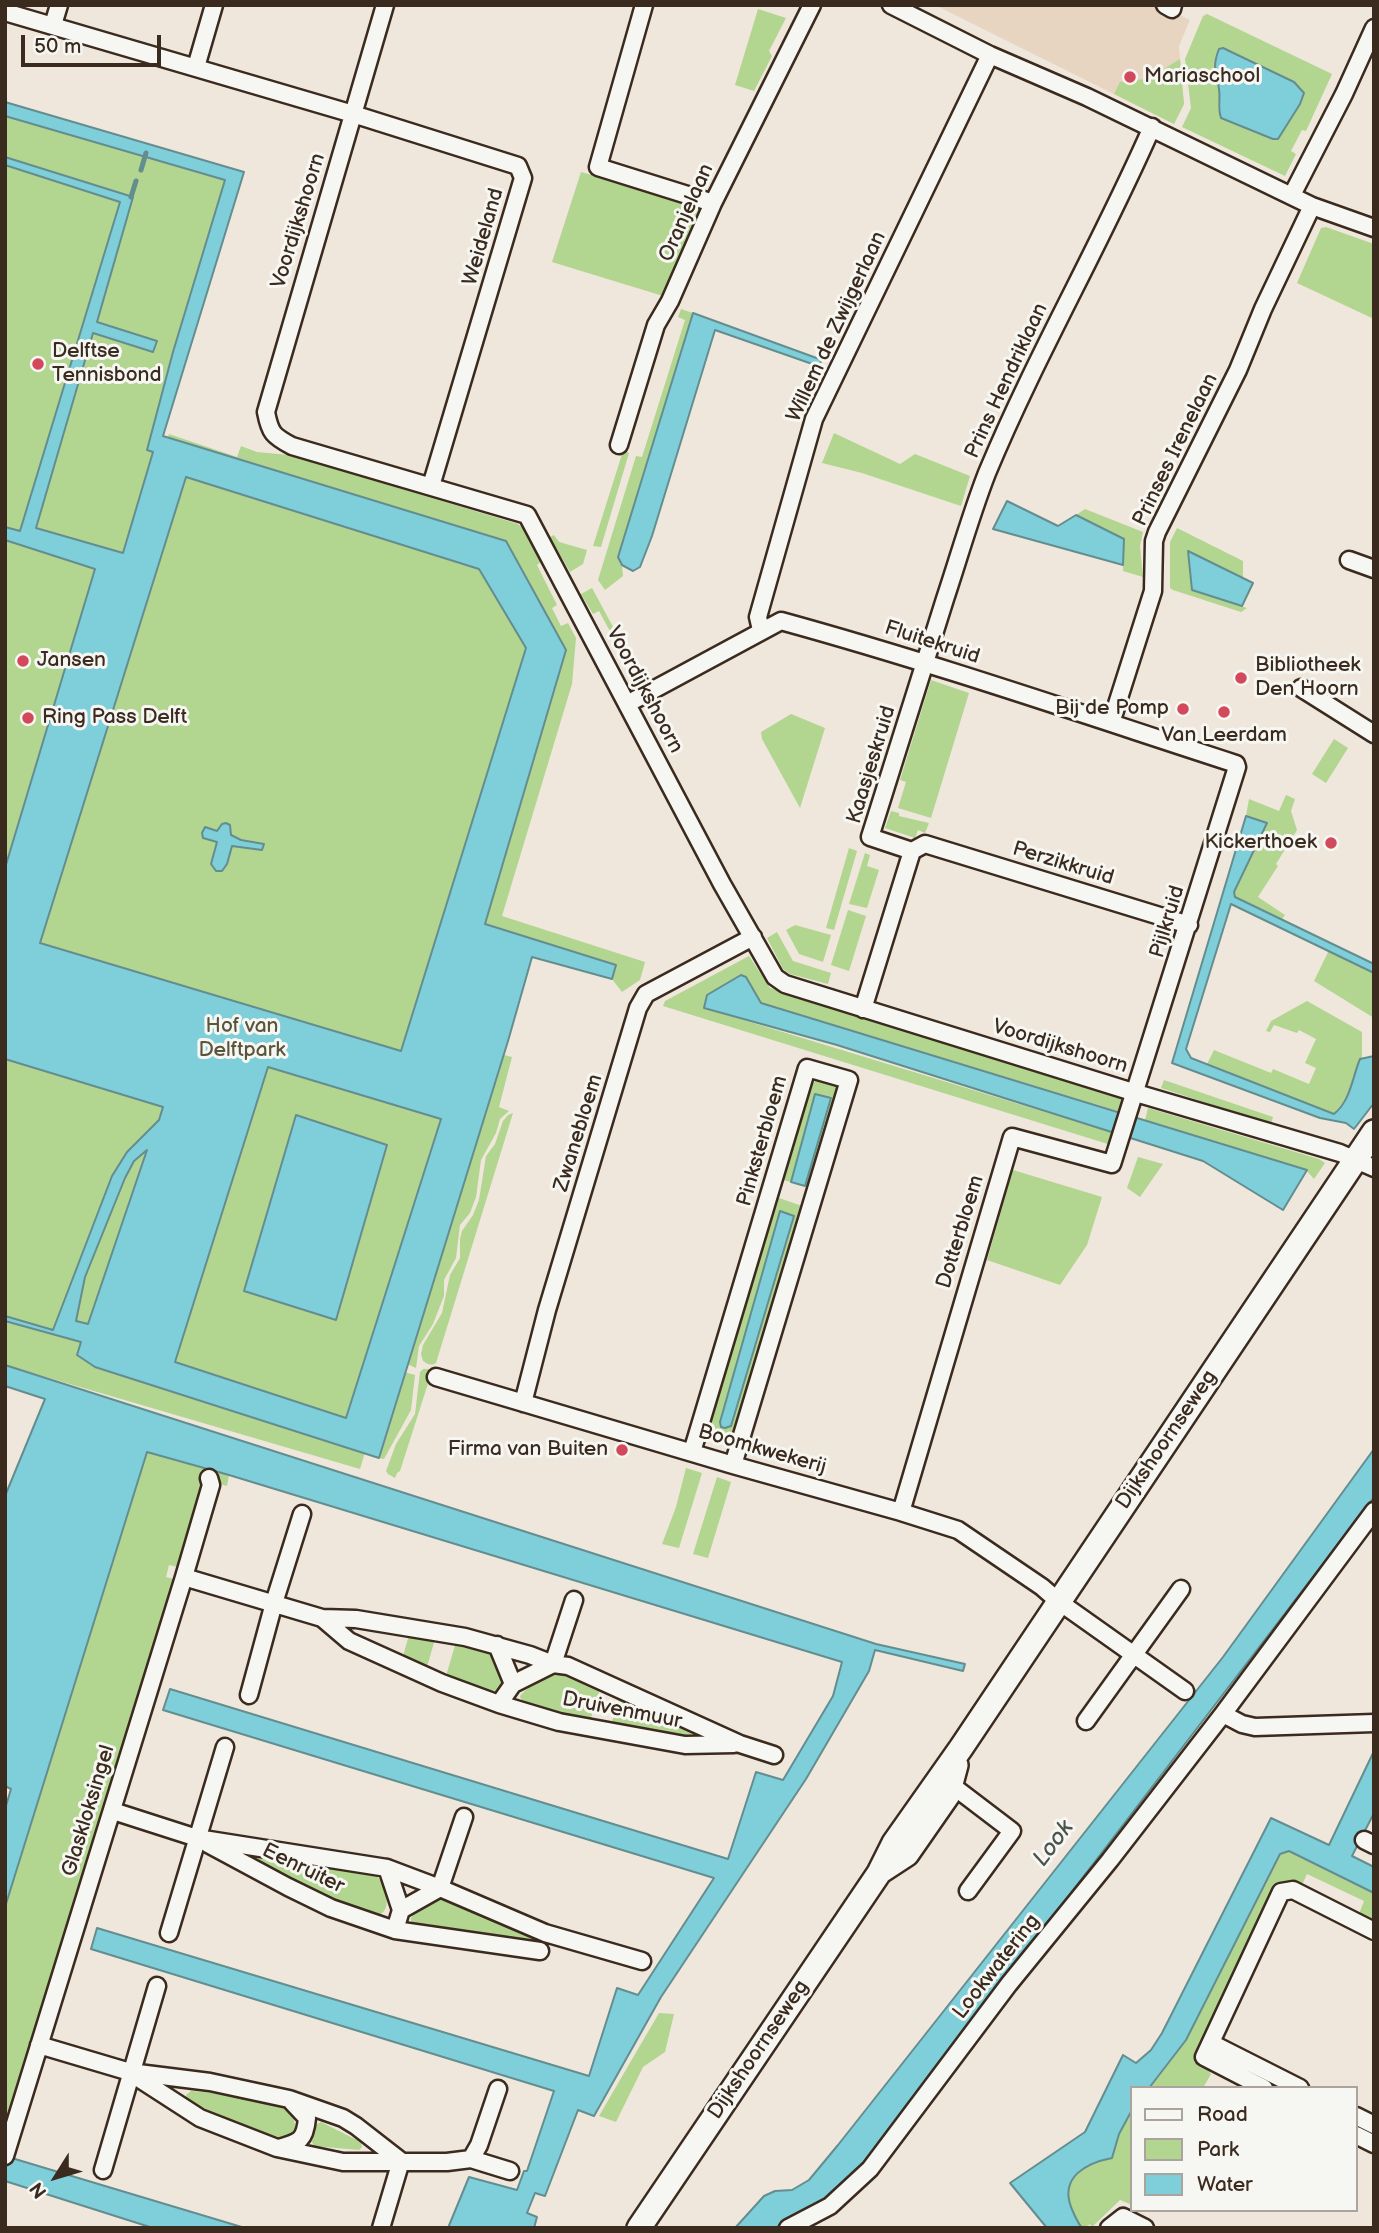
<!DOCTYPE html>
<style>
body{margin:0}
#map{position:relative;width:1379px;height:2233px;overflow:hidden;background:#efe7dc;font-family:"Balsamiq Sans",sans-serif}
canvas{display:block}
.frame{position:absolute;inset:0;border:7px solid #3b2a1e;pointer-events:none}
.legend{position:absolute;left:1130px;top:2086px;width:228px;height:126px;box-sizing:border-box;background:#f6f6f2;border:2px solid #aba49d;margin:0;padding:9px 12px;list-style:none;font-size:21px;color:#3b2a1e}
.legend li{display:flex;align-items:center;gap:14px;height:35px}
.legend b{width:35px;border:2px solid #aba49d}
.north{position:absolute;left:21px;top:2142px;width:70px;height:70px;-webkit-text-stroke:5px #f6f6f2;paint-order:stroke;rotate:233deg;font-size:19px;font-weight:700;line-height:28px;text-align:center;color:#3b2a1e}
.north::after{content:'';display:block;margin:auto;width:24px;height:32px;background:#3b2a1e;clip-path:polygon(50% 0,100% 100%,50% 72%,0 100%)}
.scale{position:absolute;left:21px;top:35px;width:140px;height:32px;box-sizing:border-box;border:4px solid #3b2a1e;border-top:0;padding-left:9px;font-size:21px;line-height:24px;white-space:nowrap;color:#3b2a1e;-webkit-text-stroke:5px #f6f6f2;paint-order:stroke}
</style>
<div id="map">
<canvas width="1379" height="2233"></canvas>
<div class="frame"></div>
<ul class="legend">
<li><b style="height:9px;background:#f6f6f2"></b>Road</li>
<li><b style="height:19px;background:#b2d590"></b>Park</li>
<li><b style="height:19px;background:#7fcfdb"></b>Water</li>
</ul>
<div class="north">N</div>
<div class="scale">50 m</div>
</div>
<script>
const ctx = document.querySelector('canvas').getContext('2d');
ctx.lineJoin = 'round';
function fill(path, color) {
  ctx.fillStyle = color;
  ctx.fill(path, 'evenodd');
}
function trace(path, color, width, dash) {
  ctx.strokeStyle = color;
  ctx.lineWidth = width;
  ctx.lineCap = dash ? 'butt' : 'round';
  ctx.setLineDash(dash || []);
  ctx.stroke(path);
}
function label(font, color, halo, rows, align = 'center') {
  ctx.font = font + ' "Balsamiq Sans",sans-serif';
  ctx.lineWidth = 6;
  ctx.setLineDash([]);
  ctx.textBaseline = 'middle';
  ctx.strokeStyle = halo;
  ctx.fillStyle = color;
  for (const [text, x, y, turn = 0] of rows) {
    ctx.save();
    ctx.translate(x, y);
    ctx.rotate((+turn || 0) * Math.PI / 180);
    ctx.textAlign = isNaN(turn) ? turn : align;
    if (halo) ctx.strokeText(text, 0, 0);
    ctx.fillText(text, 0, 0);
    ctx.restore();
  }
}
fill(new Path2D(`
 M935 5H1160L1190 20 1179 46 1184 104 1174 124Z`), '#e7d5c2');
fill(new Path2D(`
 M758 9 786 18 769 51 772 56 754 91 735 85Z
 M1207 14 1332 74 1306 131 1302 130 1291 151 1296 154 1285 176 1182 127 1191 108 1185 59 1203 16ZM1220 92 1278 139H1273L1221 118 1218 107Z
 M1180 59 1184 104 1174 124 1114 94 1120 82 1162 77V70Z
 M5 116 225 180 173 352 147 450 153 451 123 553 36 529 93 332 153 352 156 341 96 322 133 198 5 157Z
 M5 165 120 201 20 532 5 527Z
 M581 172 704 207 663 296 552 262Z
 M1326 227 1374 244V319L1297 283 1321 228Z
 M681 309 693 313 618 557 622 565 623 576 605 590 598 580 636 456 642 457 685 320 678 317Z
 M834 433 900 464 915 454 970 476 961 506 862 473 822 463Z
 M169 434 237 457 241 446 257 452 289 455 518 524 528 532 543 560 537 565 557 605 552 608 561 626 568 623 576 638 572 684 502 916 645 962 640 980 622 992 612 979 615 965 485 924 566 650 506 541 303 480 497 547 556 656 462 947 512 963 360 1469 5 1365V955L105 624Z
 M623 451 629 453 601 547 593 546Z
 M1085 509 1143 532 1140 546 1143 577 1123 571 1124 539 1076 515Z
 M1177 528 1243 561V578L1188 552 1192 590 1247 608 1241 612 1173 590 1170 588V542Z
 M554 535 559 542 587 550 583 564 570 572 550 537Z
 M5 540 95 568 5 868Z
 M592 588 638 673 628 678 631 670 599 611 593 614 581 594Z
 M931 680 969 693 931 818 898 808 906 782 900 780Z
 M791 714 825 728 800 808 762 739 761 732Z
 M1334 739 1348 748 1326 783 1312 774Z
 M1286 795 1295 799 1291 811 1297 830 1276 864 1278 866 1258 897 1285 915 1282 919 1235 897 1234 892 1267 823 1246 816 1249 799 1279 811Z
 M891 811 899 813V816L929 823 925 833 918 830 915 838 885 828Z
 M849 848 857 851 834 930 826 928Z
 M865 853 870 855 867 866 879 870 867 908 849 904Z
 M848 910 866 916 849 971 831 965Z
 M795 925 831 935 823 962 799 954 786 930Z
 M777 932 793 961 831 973 828 984 790 974 783 969 767 938Z
 M1329 950 1374 973V1018L1314 981Z
 M749 956 770 988 1125 1100 1121 1112 761 1003 746 977 741 975 706 995 704 1008 1114 1133 1111 1145 663 1006 665 1001Z
 M1307 1001 1362 1032V1058L1353 1077 1349 1094 1334 1114 1207 1064 1214 1050 1271 1073 1273 1069 1309 1084 1316 1068 1305 1063 1316 1039 1299 1030 1297 1033 1274 1025 1270 1032 1266 1031 1271 1021Z
 M504 1055 512 1057 499 1107 509 1111 500 1119 496 1133 481 1160 476 1197 470 1213 460 1225 456 1258 444 1280V1296L433 1324 419 1346 416 1368 407 1364Z
 M820 1077 838 1084 840 1090 812 1188 805 1186 831 1098 815 1094 791 1182 783 1180 810 1086Z
 M1164 1080 1273 1117 1271 1124 1161 1088Z
 M1148 1108 1319 1159 1325 1163 1314 1179 1306 1170 1145 1120Z
 M513 1113 436 1363C431 1366 427 1364 423 1361L421 1354 423 1345 442 1313 450 1275 460 1258V1239L462 1231 473 1215 479 1200 486 1156 495 1144 503 1121 508 1115Z
 M1138 1157 1163 1164 1140 1197 1127 1188Z
 M1013 1170 1102 1197 1087 1245 1060 1285 987 1260Z
 M779 1198 805 1207 735 1442 707 1433ZM780 1212 794 1216 721 1427 720 1422Z
 M423 1369H428L432 1371 400 1471 397 1473 395 1478 388 1474 386 1471 396 1444 415 1414 420 1372Z
 M404 1372 415 1375 411 1410 384 1459 379 1458Z
 M147 1452 229 1475 227 1486 203 1479 178 1567 169 1565 166 1577 174 1579 5 2122V1907Z
 M686 1468 702 1473 679 1548 662 1544 676 1507Z
 M717 1477 731 1482 708 1558 693 1554Z
 M409 1635 435 1639 427 1667 403 1656Z
 M456 1642C466 1645 481 1646 489 1652 499 1658 504 1679 501 1688L496 1691 476 1688 446 1676Z
 M566 1674 601 1686 590 1721 528 1704 521 1699 520 1696C532 1682 548 1674 566 1674Z
 M620 1694 711 1737 710 1740 611 1725Z
 M1288 1851 1374 1893V1916L1372 1920 1359 1914 1364 1901 1307 1874 1301 1887 1278 1886 1196 2054 1211 2074 1203 2088H1149L1186 2040 1280 1854Z
 M240 1852 375 1874C386 1885 396 1916 372 1916L240 1855Z
 M437 1900H452L529 1935 532 1937V1942L412 1926 411 1918 413 1915Z
 M659 2013 674 2014 665 2052 643 2067 616 2122 599 2116Z
 M191 2091C208 2092 281 2101 290 2112 295 2117 295 2127 296 2134L288 2140 245 2127 187 2100 186 2095Z
 M1132 2110V2205L1120 2200 1092 2227 1090 2224 1085 2228H1082C1077 2222 1074 2214 1071 2207 1059 2176 1086 2164 1112 2158L1119 2134Z
 M321 2122 361 2142 362 2147 359 2150 314 2146 311 2140 315 2125Z`), '#b2d590');
const water = new Path2D(`
 M1223 48 1294 82 1304 93 1300 104 1278 139H1273L1221 118C1217 105 1221 100 1219 89 1216 71 1212 67 1219 49Z
 M5 102 244 172 163 436 506 541 566 650 485 924 616 965 612 979 532 957 508 1041 379 1458 95 1367 77 1355 81 1342 5 1321V1316L53 1330 112 1176 127 1152 159 1120 163 1107 5 1059V868L95 569 5 540V527L20 531 120 202 5 165V157L133 197 97 322 157 341 153 352 93 333 36 528 123 553 153 452 147 450 173 352 225 180 5 116ZM186 477 479 569 526 648 401 1051 40 943ZM268 1067 441 1119 346 1418 175 1362ZM147 1150 88 1324 76 1321 85 1277 125 1178 134 1161Z
 M693 313 822 360 818 366 715 330 652 536 640 567 633 571 622 565 618 557Z
 M1007 501 1058 526 1076 515 1124 539 1123 565 993 529Z
 M1188 551 1253 583 1242 606 1192 590Z
 M1246 816 1267 823 1234 892 1235 897 1374 964V973L1231 904 1186 1049 1191 1058 1334 1114C1351 1100 1352 1078 1360 1059L1374 1056V1103L1354 1129 1346 1123 1320 1118 1172 1063Z
 M226 823 230 825 231 835 241 840 264 844 262 850 232 846 227 864 222 871H216L211 864 217 842 203 838 202 833 205 827 217 831 222 824Z
 M741 975 746 977 761 1003 1307 1170 1283 1210 1203 1161 837 1045 704 1008 707 995Z
 M815 1094 831 1098 805 1186 791 1182Z
 M296 1115 387 1145 336 1320 244 1291Z
 M780 1211 794 1216 731 1426 725 1428 721 1427 720 1422Z
 M5 1365 876 1644 965 1664 963 1671 875 1650 869 1671 806 1779 661 1997 594 2116 578 2110 545 2196 535 2193 527 2213 537 2217 534 2228H448L469 2177 517 2190 524 2171H527L554 2091 91 1949 97 1928 589 2076 617 1988 638 1995 714 1878 163 1710 170 1689 728 1859 756 1772 783 1780 833 1696 842 1662 229 1475 147 1452 5 1907V1809L11 1789 5 1786V1496L45 1399 5 1386Z
 M1374 1449V1497L855 2175C831 2196 805 2221 773 2228 761 2230 747 2228 735 2228L764 2196 775 2191 792 2190 809 2180 838 2145 1223 1657Z
 M1374 1751V1813L1352 1856 1374 1867V1893L1289 1851 1280 1854 1186 2040 1149 2088H1132V2110L1119 2134 1112 2158C1086 2163 1060 2177 1071 2207 1074 2214 1077 2222 1082 2228H1047L1010 2183 1085 2132 1123 2055 1136 2063 1151 2050 1162 2033 1271 1818 1329 1845Z
 M5 2156 245 2228H153L5 2181Z`);
fill(water, '#7fcfdb');
trace(water, '#648d8f', 2);
trace(new Path2D(`
 M141 170 146 153
 M131 197 136 181`), '#648d8f', 5);
const street = new Path2D(`
 M385 5 266 412C270 433 273 436 292 446L527 515 722 884 775 977 785 984 1136 1093 1340 1153 1374 1168
 M644 5 598 167 713 203
 M891 5 990 55 1087 97 1312 206 1374 228
 M1165 5 1172 9 1173 5
 M5 12 353 114 518 166 523 178 431 486
 M53 25 59 5
 M196 67 214 5
 M1292 195 1344 94 1374 28
 M619 445 656 325 670 301 713 203 812 5
 M1349 560 1374 569
 M761 630 758 617 814 419 990 55
 M1301 688 1374 734
 M627 704 781 621C934 663 1085 715 1236 764L1237 767 1112 1164 1012 1137 901 1512
 M1111 723 1153 591 1154 541 1157 532 1238 370 1263 309 1312 206
 M912 851 870 837C895 758 920 678 945 599 959 557 971 514 987 473 1036 355 1101 244 1152 127
 M863 1009 912 851 925 844 1189 925
 M436 1377 733 1465 901 1512 958 1530 1042 1587 1058 1601 1185 1691
 M523 1403 547 1310 638 1008 646 994 753 937
 M692 1452 807 1068 849 1080 733 1465
 M184 1577 322 1618 356 1619 465 1637 530 1655 553 1664 568 1666 740 1744 774 1755
 M322 1618 349 1641 442 1683 499 1704 559 1722 685 1745 734 1744
 M497 1645 513 1684
 M249 1695 274 1603 302 1514
 M499 1704 513 1684 553 1664 574 1600
 M1223 1714 1242 1724 1255 1727 1374 1723
 M1086 1721 1181 1589
 M945 1780 1012 1831 968 1891
 M113 1811 197 1838 387 1868 440 1888 545 1933 642 1961
 M1364 1840 1374 1845
 M208 1844 288 1887 331 1908 395 1930 540 1951
 M387 1868 401 1910
 M395 1930 401 1910 440 1888 464 1817
 M169 1933 225 1747
 M1211 2043 1300 2088
 M39 2045 130 2072 210 2082 289 2099 343 2118 356 2126 401 2161 381 2228
 M135 2076 200 2118 277 2148 343 2162H447L471 2159 479 2145 498 2089
 M1264 2088 1204 2057 1281 1892 1293 1890 1374 1931
 M1356 2116 1374 2125
 M1356 2135 1374 2144
 M279 2148C300 2142 305 2140 307 2118L292 2102
 M5 2156 184 1577 211 1485 209 1478
 M471 2159 510 2171
 M103 2170 157 1986
 M788 2228 830 2206 870 2169 1009 1984 1110 1860 1223 1714 1374 1511
 M1109 2228 1123 2217 1145 2228`);
const secondary = new Path2D(`
 M881 1871 907 1854 948 1795 956 1765
 M639 2228 879 1873 894 1843 961 1748 1374 1132`);
trace(street, '#3b2a1e', 21);
trace(secondary, '#3b2a1e', 28);
trace(street, '#f6f6f2', 16);
trace(secondary, '#f6f6f2', 23);
for (const [x, y, r, color] of [
 [1130,77,7,"#d1495b"],
 [38,364,7,"#d1495b"],
 [23,661,7,"#d1495b"],
 [1241,678,7,"#d1495b"],
 [1183,709,7,"#d1495b"],
 [1224,712,7,"#d1495b"],
 [28,718,7,"#d1495b"],
 [1331,843,7,"#d1495b"],
 [622,1450,7,"#d1495b"]
]) {
  const dot = new Path2D();
  dot.arc(x, y, r, 0, 2 * Math.PI);
  ctx.fillStyle = color;
  ctx.fill(dot);
  trace(dot, '#f6f6f2', 2.5);
}
label('21px', '#3b2a1e', '#f6f6f2', [
 ["Mariaschool",1144,77],
 ["Delftse",52,352],
 ["Tennisbond",52,376],
 ["Jansen",37,661],
 ["Bibliotheek",1255,666],
 ["Den Hoorn",1255,690],
 ["Bij de Pomp",1169,709,"right"],
 ["Ring Pass Delft",42,718],
 ["Van Leerdam",1224,736,"center"],
 ["Kickerthoek",1317,843,"right"],
 ["Firma van Buiten",608,1450,"right"]
], 'left');
label('21px', '#3b2a1e', '#f6f6f2', [
 ["Oranjelaan",687,213,-66],
 ["Voordijkshoorn",299,221,-73],
 ["Weideland",484,237,-74],
 ["Willem de Zwijgerlaan",837,327,-65],
 ["Prins Hendriklaan",1007,381,-65],
 ["Prinses Irenelaan",1176,450,-64],
 ["Fluitekruid",932,643,18],
 ["Voordijkshoorn",644,690,62],
 ["Kaasjeskruid",872,765,-73],
 ["Perzikkruid",1063,864,17],
 ["Pijlkruid",1168,922,-73],
 ["Voordijkshoorn",1060,1047,17],
 ["Zwanebloem",579,1133,-73],
 ["Pinksterbloem",763,1141,-74],
 ["Dotterbloem",961,1232,-73],
 ["Dijkshoornseweg",1167,1440,-56],
 ["Boomkwekerij",762,1450,16],
 ["Druivenmuur",622,1711,11],
 ["Glaskloksingel",89,1811,-73],
 ["Eenruiter",303,1869,26],
 ["Lookwatering",997,1967,-52],
 ["Dijkshoornseweg",759,2050,-56]
]);
label('21px', '#59553a', '#f6f6f2', [
 ["Hof van",242,1027],
 ["Delftpark",242,1051]
]);
label('italic 23px', '#4c534d', '#f6f6f2', [
 ["Look",1054,1844,-53]
]);
</script>
